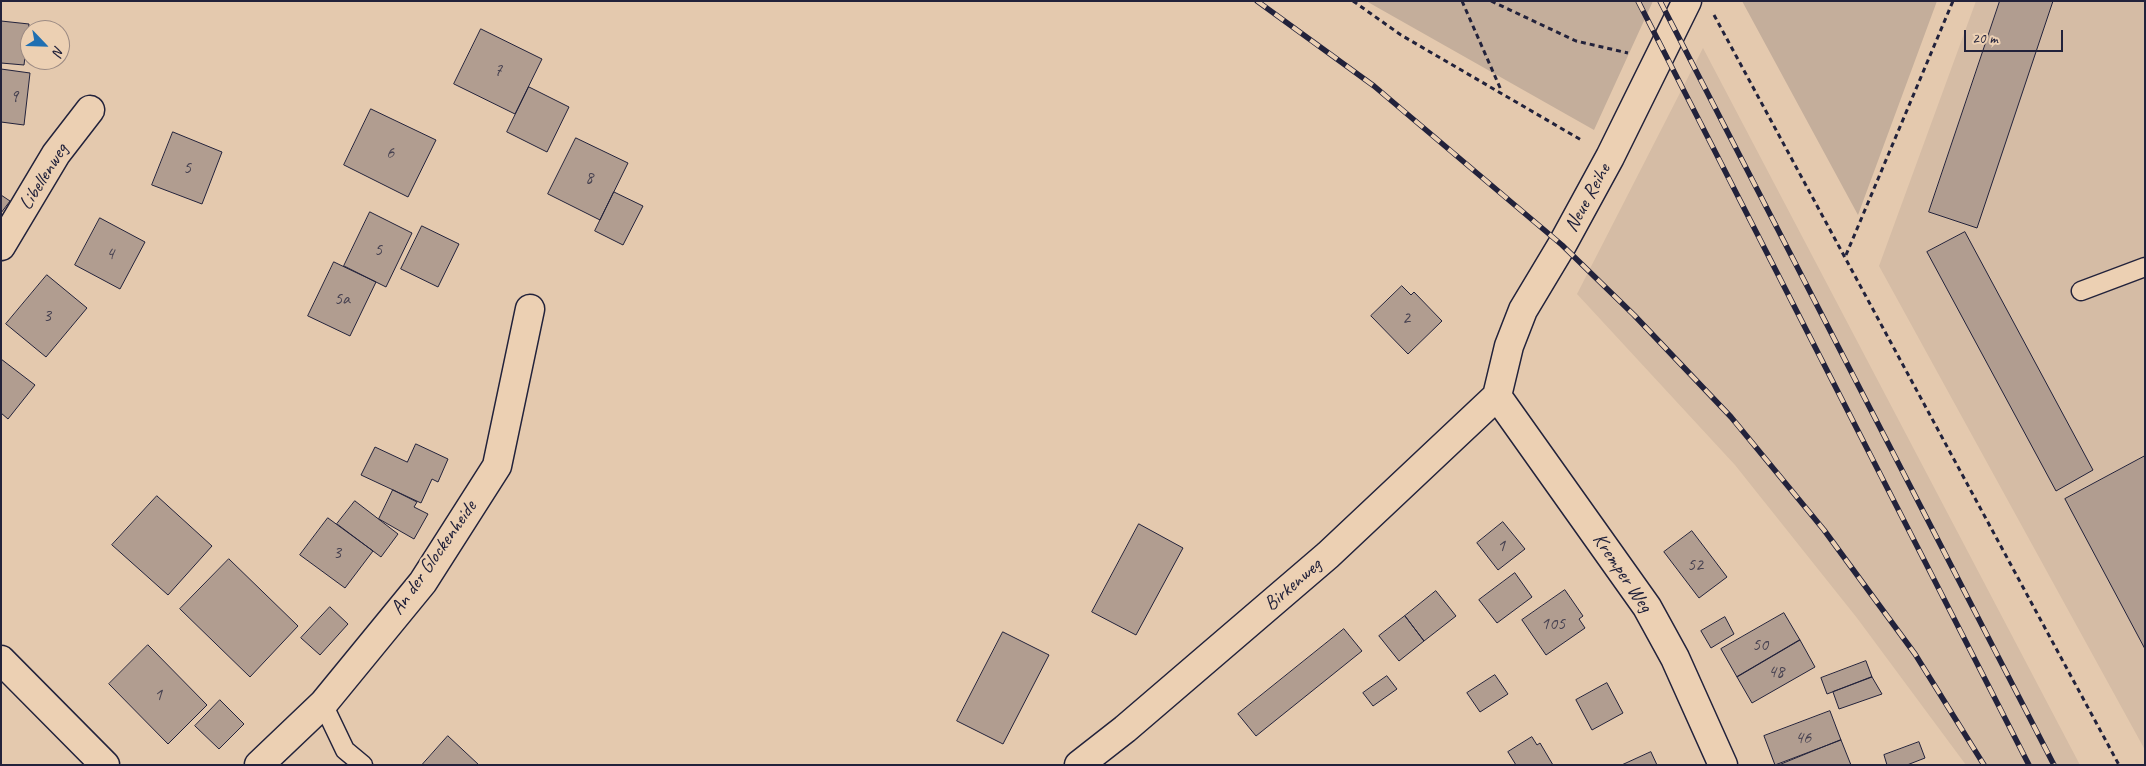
<!DOCTYPE html>
<style>
body{margin:0}
#map{position:relative;width:2146px;height:766px;overflow:hidden;background:#e4c9ae;font-family:Caveat,sans-serif}
canvas{display:block}
.frame{position:absolute;inset:0;border:2px solid #22223b;pointer-events:none}
.north{position:absolute;left:20px;top:20px;width:50px;height:50px;box-sizing:border-box;background:#ecd0b3;border:1px solid #9b8a83;border-radius:50%;rotate:114deg;font-size:14px;font-weight:700;line-height:20px;text-align:center;color:#22223b}
.north::after{content:'';display:block;margin:auto;width:18px;height:22px;background:#1f6fb2;clip-path:polygon(50% 0,100% 100%,50% 72%,0 100%)}
.scale{position:absolute;left:1964px;top:30px;width:99px;height:22px;box-sizing:border-box;border:2px solid #22223b;border-top:0;padding-left:6px;font-size:15px;line-height:18px;white-space:nowrap;color:#22223b;-webkit-text-stroke:4px #ecd0b3;paint-order:stroke}
</style>
<div id="map">
<canvas width="2146" height="766"></canvas>
<div class="frame"></div>
<div class="north">N</div>
<div class="scale">20 m</div>
</div>
<script>
const ctx = document.querySelector('canvas').getContext('2d');
ctx.lineJoin = 'round';
function fill(path, color) {
  ctx.fillStyle = color;
  ctx.fill(path, 'evenodd');
}
function trace(path, color, width, dash) {
  ctx.strokeStyle = color;
  ctx.lineWidth = width;
  ctx.lineCap = dash ? 'butt' : 'round';
  ctx.setLineDash(dash || []);
  ctx.stroke(path);
}
function label(font, color, halo, rows, align = 'center') {
  ctx.font = font + ' Caveat,sans-serif';
  ctx.lineWidth = 4.5;
  ctx.setLineDash([]);
  ctx.textBaseline = 'middle';
  ctx.strokeStyle = halo;
  ctx.fillStyle = color;
  for (const [text, x, y, turn = 0] of rows) {
    ctx.save();
    ctx.translate(x, y);
    ctx.rotate((+turn || 0) * Math.PI / 180);
    ctx.textAlign = isNaN(turn) ? turn : align;
    if (halo) ctx.strokeText(text, 0, 0);
    ctx.fillText(text, 0, 0);
    ctx.restore();
  }
}
fill(new Path2D(`
 M1976 1H2145V750L1879 266Z
 M1703 48 2080 765H1966L1857 618 1735 465 1577 294Z`), '#d5bca5');
fill(new Path2D(`
 M1366 1H1653L1594 130Z
 M1742 1H1937L1858 215Z`), '#c4ae9b');
const building = new Path2D(`
 M2000 1H2053L1977 228 1929 212Z
 M1 21 29 24 24 65 1 63Z
 M481 29 542 59 515 114 454 84Z
 M1 69 30 73 24 125 1 122Z
 M529 87 569 107 547 152 507 132Z
 M371 109 436 140 408 197 344 165Z
 M173 132 222 152 202 204 152 185Z
 M576 138 628 163 600 220 548 194Z
 M614 192 643 206 623 245 595 231Z
 M1 195 10 201 1 213Z
 M370 212 412 233 386 287 344 266Z
 M100 218 145 242 120 289 75 265Z
 M422 226 459 244 438 287 401 269Z
 M1965 232 2093 470 2056 491 1927 252Z
 M334 262 376 282 350 336 308 316Z
 M47 275 87 308 46 357 6 324Z
 M1402 286 1411 295 1414 292 1442 321 1408 354 1371 316Z
 M1 359 35 385 8 419 1 413Z
 M416 444 448 459 438 482 432 479 421 503 361 475 375 447 407 462Z
 M2145 456V649L2065 499Z
 M393 490 417 502 414 507 428 514 414 539 379 519Z
 M157 496 212 546 168 595 112 545Z
 M355 501 398 534 381 557 337 524Z
 M328 518 373 551 345 588 300 555Z
 M1503 522 1525 549 1498 570 1477 543Z
 M1139 524 1183 548 1136 635 1092 612Z
 M1692 531 1727 577 1699 598 1664 552Z
 M229 559 298 626 250 677 180 609Z
 M1515 573 1532 597 1497 623 1479 600Z
 M1565 590 1583 616 1579 619 1585 628 1546 655 1522 620Z
 M1436 591 1456 616 1424 641 1405 616Z
 M330 607 348 624 320 655 301 638Z
 M1784 613 1800 640 1737 677 1721 649Z
 M1405 616 1424 641 1399 661 1379 636Z
 M1725 617 1734 634 1711 648 1701 631Z
 M1344 629 1362 651 1256 736 1238 714Z
 M1003 632 1049 655 1003 744 957 721Z
 M1800 640 1815 667 1752 703 1737 677Z
 M148 645 207 705 168 744 109 684Z
 M1866 661 1872 677 1827 694 1821 678Z
 M1495 675 1508 694 1480 712 1467 693Z
 M1387 676 1397 689 1373 706 1363 693Z
 M1872 677 1882 694 1839 709 1833 692Z
 M1607 683 1623 713 1592 730 1576 700Z
 M220 700 244 724 219 749 195 726Z
 M1830 711 1841 740 1775 765 1764 736Z
 M448 736 479 765H422Z
 M1532 737 1537 745 1540 743 1553 765H1516L1508 752Z
 M1841 740 1851 765H1779Z
 M1919 742 1925 758 1907 765H1887L1884 755Z
 M1651 752 1657 765H1622Z`);
fill(building, '#b19d90');
trace(building, '#22223b', 1);
const service = new Path2D(`
 M2081 291 2145 267
 M323 704 345 750 363 765`);
const minor = new Path2D(`
 M1 246 56 154 90 110
 M1 660 105 765
 M259 765 323 704 423 582 497 466 530 309`);
const tertiary = new Path2D(`
 M1497 396 1509 346 1523 310 1562 245 1610 157 1687 1
 M1497 396 1647 607 1675 658 1723 765
 M1079 765 1125 729 1328 555 1497 396`);
trace(service, '#22223b', 21);
trace(minor, '#22223b', 31);
trace(tertiary, '#22223b', 31);
trace(new Path2D(`
 M1353 1 1401 35 1583 141
 M1462 1 1501 90
 M1491 1 1576 41 1628 53
 M1714 15 2119 765
 M1846 255 1953 1`), '#22223b', 3, [5, 4]);
trace(service, '#ecd0b3', 18);
trace(minor, '#ecd0b3', 28);
trace(tertiary, '#ecd0b3', 28);
const rail = new Path2D(`
 M1257 1 1374 86 1562 245 1634 315 1731 417 1824 530 1915 654 1984 765
 M1638 1 2029 765
 M1660 1 2054 765`);
trace(rail, '#22223b', 5.5);
trace(rail, '#ecd0b3', 4, [11]);
label('18px', '#464150', null, [
 ["7",498,71],
 ["9",14,97],
 ["6",390,153],
 ["5",187,168],
 ["8",589,178],
 ["5",378,250],
 ["4",110,254],
 ["5a",342,299],
 ["3",47,316],
 ["2",1406,318],
 ["1",1501,546],
 ["3",337,553],
 ["52",1695,565],
 ["105",1553,624],
 ["50",1760,645],
 ["48",1776,672],
 ["1",158,695],
 ["46",1803,738]
]);
label('20px', '#22223b', '#ecd0b3', [
 ["Libellenweg",44,177,-58],
 ["Neue Reihe",1588,198,-61],
 ["An der Glockenheide",434,558,-55],
 ["Kremper Weg",1622,573,56],
 ["Birkenweg",1293,585,-41]
]);
</script>
